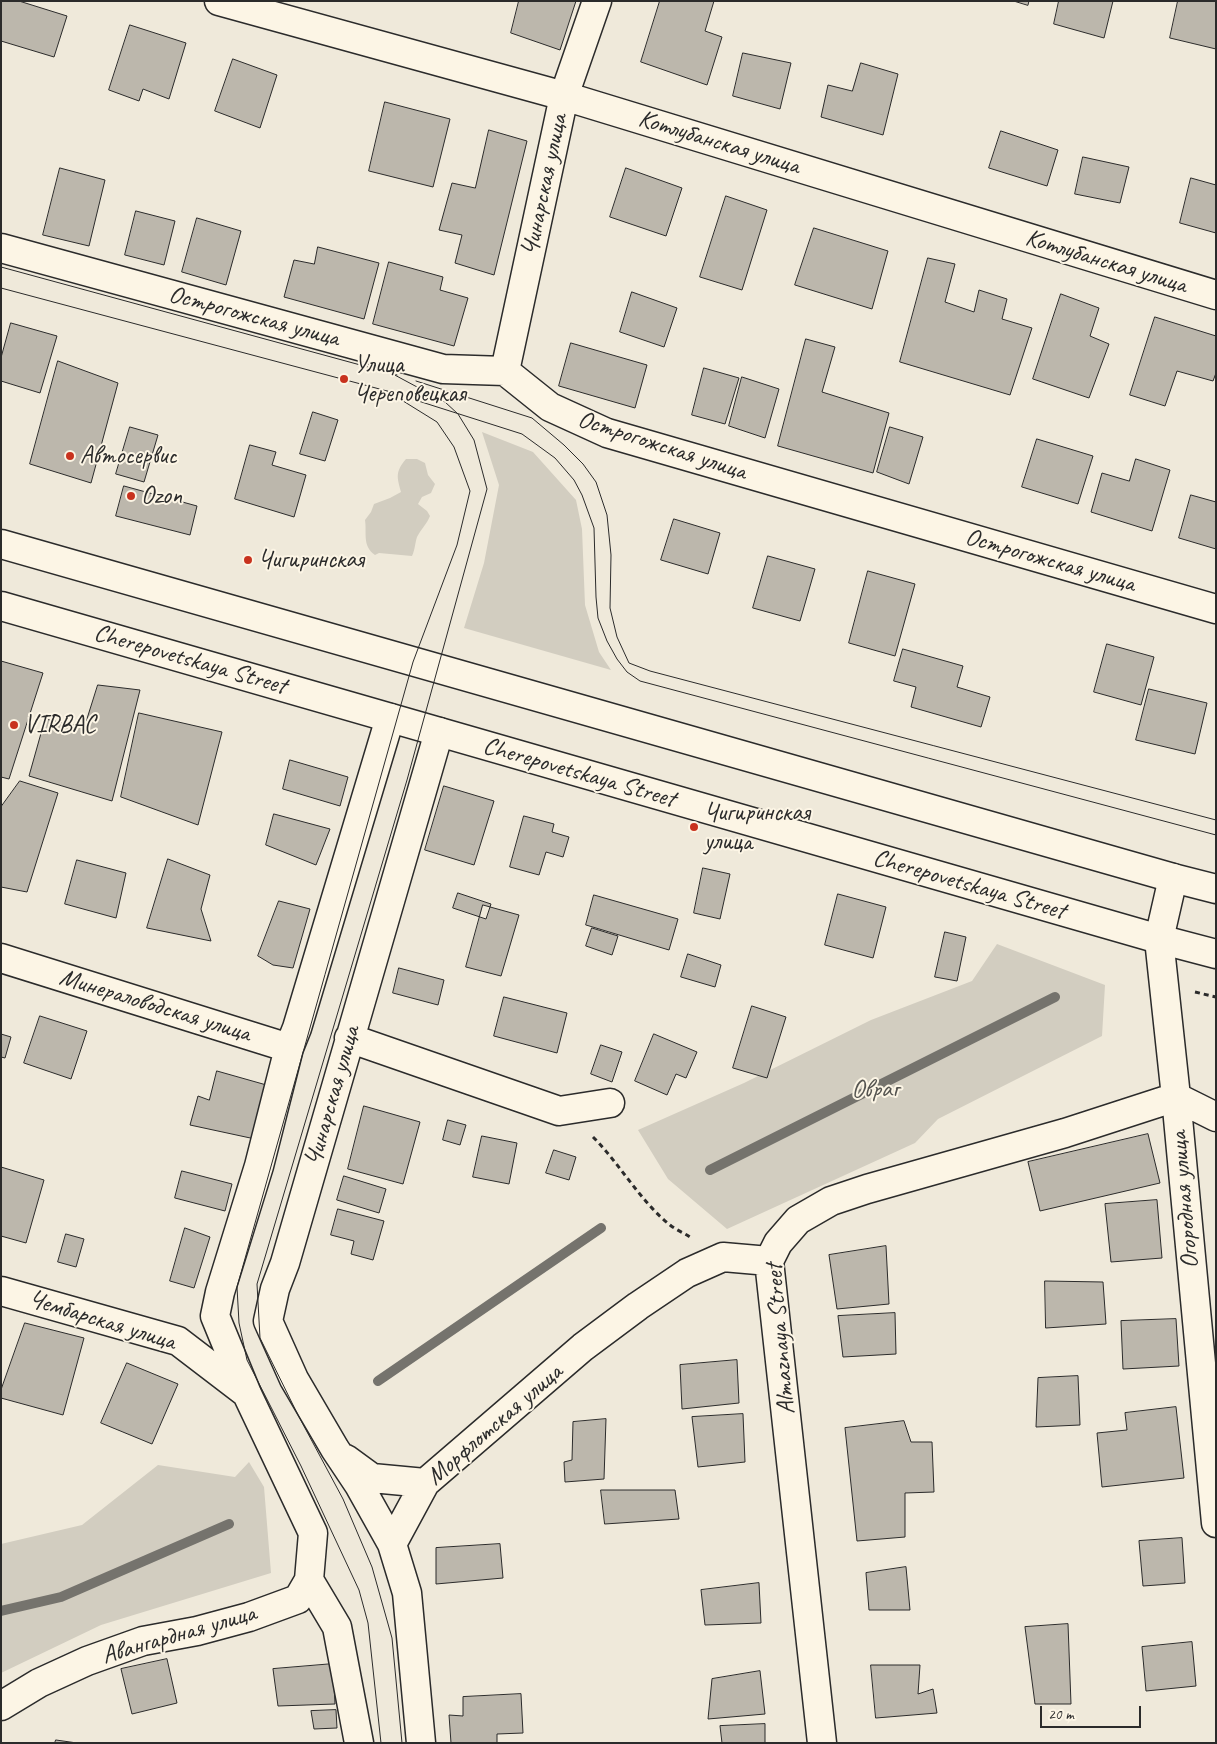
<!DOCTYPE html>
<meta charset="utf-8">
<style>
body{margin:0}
#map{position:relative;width:1217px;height:1744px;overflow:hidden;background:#efe9da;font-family:Caveat,sans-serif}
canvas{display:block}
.frame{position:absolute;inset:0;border:2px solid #2b2b2b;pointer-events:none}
.scale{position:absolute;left:1040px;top:1706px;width:101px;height:22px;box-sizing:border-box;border:2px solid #2b2b2b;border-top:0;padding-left:6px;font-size:15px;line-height:18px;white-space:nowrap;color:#2b2b2b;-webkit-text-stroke:4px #fcf5e5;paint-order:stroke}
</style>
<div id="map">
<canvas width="1217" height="1744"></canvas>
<div class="frame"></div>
<div class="scale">20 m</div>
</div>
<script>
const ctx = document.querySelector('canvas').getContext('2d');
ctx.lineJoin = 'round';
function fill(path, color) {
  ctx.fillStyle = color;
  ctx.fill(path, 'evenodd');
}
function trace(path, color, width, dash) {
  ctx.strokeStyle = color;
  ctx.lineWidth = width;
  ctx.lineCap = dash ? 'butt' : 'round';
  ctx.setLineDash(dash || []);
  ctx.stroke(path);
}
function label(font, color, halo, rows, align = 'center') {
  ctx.font = font + ' Caveat,sans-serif';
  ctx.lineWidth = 4;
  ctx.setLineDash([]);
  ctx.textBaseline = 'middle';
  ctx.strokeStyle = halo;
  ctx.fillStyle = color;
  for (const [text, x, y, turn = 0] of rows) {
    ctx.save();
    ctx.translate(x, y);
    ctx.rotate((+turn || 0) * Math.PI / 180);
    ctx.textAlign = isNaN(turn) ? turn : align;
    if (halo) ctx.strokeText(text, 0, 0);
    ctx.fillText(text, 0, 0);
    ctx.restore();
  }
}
fill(new Path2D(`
 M482 432 533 452 576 500 582 529 585 605 599 652 611 670 464 628 484 563 499 485Z
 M406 459H417L425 463 428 475 435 484 431 493 422 497 418 504 427 511 430 516C427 524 421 529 417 537 415 543 415 550 412 556L379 553 375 555C362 546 367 533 365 520L371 512 374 504 390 498 401 492C397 477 395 472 406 459Z
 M997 944 1105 985 1102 1036 938 1119 915 1143 727 1229 668 1179 638 1130 744 1083 871 1020 972 981Z
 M249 1462 264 1487 271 1573 101 1625 1 1673V1544L82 1525 158 1465 235 1477Z`), '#d2cdc0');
trace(new Path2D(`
 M710 1170 1055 997
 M378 1381 601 1228
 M1 1611 61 1597 229 1524`), '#75736d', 10);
const building = new Path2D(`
 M1 1H19L67 16 54 57 1 41Z
 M519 1H576L560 50 511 33Z
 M660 1H714L705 31 722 37 707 85 641 62Z
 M1014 1H1029L1028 5Z
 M1059 1H1113L1104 38 1054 24Z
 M1178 1H1216V49L1170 38Z
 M130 25 186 43 169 99 143 89 139 101 109 90Z
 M743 53 791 63 780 109 733 96Z
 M233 59 277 75 260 128 215 111Z
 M861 63 898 74 883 135 821 117 828 85 852 91Z
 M385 102 450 119 433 187 369 171Z
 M489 130 527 141 494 275 455 263 462 235 439 230 452 183 475 188Z
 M1001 131 1058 150 1047 186 989 168Z
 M1083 157 1129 167 1120 203 1075 194Z
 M60 168 105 180 89 246 43 235Z
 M626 168 682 188 666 236 610 217Z
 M1191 178 1216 185V233L1180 223Z
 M726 196 767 210 742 290 700 277Z
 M136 211 175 221 164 265 125 255Z
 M197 218 241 231 226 285 182 272Z
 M814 228 888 251 872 309 795 285Z
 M318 247 379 263 364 319 284 297 294 260 314 264Z
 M928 258 955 264 945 302 974 312 979 290 1007 299 1002 319 1032 328 1010 395 900 362Z
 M389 262 443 277 440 290 468 298 454 346 373 324Z
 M632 292 677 308 664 347 620 332Z
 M1061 294 1099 308 1090 336 1109 344 1089 398 1033 379Z
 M1155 317 1216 336V373L1213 381 1177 371 1165 406 1130 395Z
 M11 323 57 336 40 393 1 381V358Z
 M806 339 835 347 822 392 889 413 873 473 778 446Z
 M571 343 647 365 635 408 559 386Z
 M58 361 118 383 91 483 30 464Z
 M704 368 739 378 725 424 692 415Z
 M742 377 779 389 765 438 729 426Z
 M313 412 338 420 325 461 300 454Z
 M130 427 158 435 144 482 116 474Z
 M890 427 923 437 909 484 877 472Z
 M1037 439 1093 456 1078 504 1022 487Z
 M250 445 276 452 272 465 306 475 294 517 235 499Z
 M1136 459 1170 470 1152 531 1091 512 1102 473 1129 481Z
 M124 486 197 506 190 535 116 516Z
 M1191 495 1216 502V549L1179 538Z
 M674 519 720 533 708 574 661 560Z
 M768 556 815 569 800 621 753 608Z
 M868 571 915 584 895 656 849 643Z
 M1107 644 1154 657 1141 705 1094 692Z
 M903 649 963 666 957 687 990 697 981 727 911 707 916 687 894 681Z
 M1 661 43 673 9 779 1 777Z
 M98 685 140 690 112 801 29 776 45 719 84 727Z
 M1149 689 1207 703 1195 754 1136 740Z
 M139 713 222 732 198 825 121 797Z
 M290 760 348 777 340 806 283 789Z
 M20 781 58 793 27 892 1 887V807Z
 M444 786 494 801 474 865 425 850Z
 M274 814 330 829 316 865 266 845Z
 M524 816 554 824 552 832 569 837 563 857 546 852 539 875 510 867Z
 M168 859 210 875 201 909 211 941 147 928Z
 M77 860 126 873 116 918 65 904Z
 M703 868 730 874 720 919 694 913Z
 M458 893 491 904 486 919 453 908Z
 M838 894 886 907 873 958 825 945Z
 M594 895 678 919 669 950 586 925Z
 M279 901 310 909 293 968 273 965 258 956Z
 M483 905 519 915 501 976 466 967Z
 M592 928 618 936 612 955 586 946Z
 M945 932 966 937 957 981 935 977Z
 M688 954 721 965 715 987 681 977Z
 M399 968 444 980 438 1005 393 993Z
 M504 997 567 1013 557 1053 494 1036Z
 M752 1006 786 1017 767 1078 733 1068Z
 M40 1016 87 1031 71 1079 24 1063Z
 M1 1034 11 1037 5 1058 1 1057Z
 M654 1034 697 1052 686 1078 676 1074 667 1095 635 1081Z
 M601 1045 622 1052 612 1082 591 1074Z
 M217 1071 270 1086 255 1139 190 1125 198 1096 209 1100Z
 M364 1106 420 1122 403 1184 348 1169Z
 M448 1120 466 1125 460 1145 443 1140Z
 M1148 1134 1160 1183 1040 1211 1028 1162Z
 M482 1136 517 1143 509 1184 473 1177Z
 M554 1150 576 1157 569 1180 546 1173Z
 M1 1167 44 1180 26 1243 1 1236Z
 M182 1171 232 1184 225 1211 175 1198Z
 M344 1176 386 1189 379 1213 337 1200Z
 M1157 1200 1162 1258 1111 1262 1105 1204Z
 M338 1209 384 1221 373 1260 351 1254 354 1241 331 1235Z
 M185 1228 210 1237 194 1288 170 1281Z
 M66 1234 84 1239 76 1267 58 1262Z
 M886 1246 889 1304 837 1309 829 1255Z
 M1045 1281 1103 1282 1106 1324 1046 1328Z
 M895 1313 896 1354 843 1357 838 1316Z
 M1176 1319 1179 1366 1123 1369 1121 1321Z
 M25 1323 84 1338 63 1415 1 1398V1390Z
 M737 1360 739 1403 682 1409 680 1365Z
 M127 1363 178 1384 152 1444 101 1423Z
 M1078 1376 1080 1425 1036 1427 1038 1378Z
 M1176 1407 1184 1478 1102 1487 1097 1433 1127 1430 1125 1413Z
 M743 1414 745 1462 698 1467 692 1417Z
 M606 1419 604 1479 565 1482 564 1462 572 1460 573 1422Z
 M904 1421 911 1442H932L934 1492 905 1493V1537L857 1541 845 1428Z
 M601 1490H675L679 1519 605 1524Z
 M1182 1538 1185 1583 1143 1586 1139 1541Z
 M500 1544 503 1578 436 1584V1548Z
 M906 1567 910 1610H869L866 1573Z
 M759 1583 761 1623 705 1625 701 1590Z
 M1068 1624 1071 1704H1035L1025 1627Z
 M1192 1642 1196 1686 1146 1691 1142 1647Z
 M167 1659 177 1703 132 1714 121 1669Z
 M333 1664 335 1704 278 1706 273 1669Z
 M871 1665H920L918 1694 933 1689 937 1713 876 1718Z
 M760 1671 765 1714 708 1719 712 1679Z
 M521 1694 523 1733 497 1734V1743H451L449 1715 463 1716V1697Z
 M336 1710 337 1728 314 1729 311 1711Z
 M765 1724V1743H722L720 1726Z
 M56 1740 77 1743H55Z`);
fill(building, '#bcb7ac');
trace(building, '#2b2b2b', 1);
const minor = new Path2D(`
 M219 1 564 96 1216 295
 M1 248 443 369 505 371 550 407 607 433 1216 609
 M505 371 564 96 597 1
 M1173 878 1159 939 1176 1097 1216 1523
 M1 958 289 1048 297 1028 390 718
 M349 1038 559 1111 610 1103
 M1176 1097 1216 1117
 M1 1291 178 1341 246 1393
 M346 1459 372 1478 425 1483
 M392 1544 359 1485 335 1449 294 1379 268 1321 275 1289 285 1263 439 732
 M309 1580 337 1627 359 1743
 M1 1706 39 1683 87 1661 143 1641 197 1631 249 1617 298 1599 309 1580 313 1533 247 1394 215 1316 220 1292 259 1166 289 1048
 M421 1743 407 1593 392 1544 425 1483 583 1347 638 1306 687 1273 723 1257 769 1261
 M822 1743 769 1261 778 1243 798 1220 831 1201 867 1189 1065 1133 1176 1097`);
const highway = new Path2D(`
 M1 544 1173 878 1216 889
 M1 606 1159 939 1216 954`);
trace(minor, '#2b2b2b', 31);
trace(highway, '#2b2b2b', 31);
trace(new Path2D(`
 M1195 992 1216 997
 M593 1137C620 1164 640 1201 670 1225 676 1230 684 1233 690 1237`), '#2b2b2b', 3, [5, 4]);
trace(minor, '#fcf5e5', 28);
trace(highway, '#fcf5e5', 28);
trace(new Path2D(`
 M1 267 397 375
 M1 288 387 391 522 434 555 458 574 480 582 495 594 528 596 597 598 618 607 641 617 659 627 672 640 681 1216 835
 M391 373 445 402 458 414 474 440 487 489 407 780 257 1284 260 1338 298 1415 343 1499 372 1567 392 1638 402 1743
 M416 381 532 418 564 445 583 464 596 482 607 515 611 555 610 608 617 637 629 663 650 671 1216 820
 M381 1743 368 1623 359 1590 301 1466 247 1360 239 1323 237 1287 413 662 457 545 470 491 454 447 437 422 387 391`), '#2b2b2b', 1);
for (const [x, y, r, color] of [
 [344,379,5,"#c8321e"],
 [70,456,5,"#c8321e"],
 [131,496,5,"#c8321e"],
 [248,560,5,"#c8321e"],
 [14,725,5,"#c8321e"],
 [694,827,5,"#c8321e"]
]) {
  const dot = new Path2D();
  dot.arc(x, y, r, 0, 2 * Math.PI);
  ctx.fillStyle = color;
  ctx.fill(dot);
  trace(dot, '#fcf5e5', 2);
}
label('25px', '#2b2b2b', '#fcf5e5', [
 ["Котлубанская улица",719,143,17],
 ["Чинарская улица",545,185,-78],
 ["Котлубанская улица",1106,262,17],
 ["Острогожская улица",254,317,15],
 ["Острогожская улица",662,446,18],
 ["Острогожская улица",1050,561,16],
 ["Cherepovetskaya Street",190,660,16],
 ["Cherepovetskaya Street",579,773,16],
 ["Cherepovetskaya Street",969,885,16],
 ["Минераловодская улица",155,1006,17],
 ["Чинарская улица",333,1096,-74],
 ["Огородная улица",1185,1200,-95],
 ["Чембарская улица",102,1321,17],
 ["Almaznaya Street",781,1339,-95],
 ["Морфлотская улица",495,1425,-41],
 ["Авангардная улица",179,1635,-16]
]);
label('25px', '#2b2b2b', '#fcf5e5', [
 ["Улица",354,365],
 ["Череповецкая",354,394],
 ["Автосервис",80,456],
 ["Ozon",141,496],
 ["Чигиринская",258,560],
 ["VIRBAC",24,725],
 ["Чигиринская",704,813],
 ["улица",704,842]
], 'left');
label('25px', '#555450', '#fcf5e5', [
 ["Овраг",875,1090]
]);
</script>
